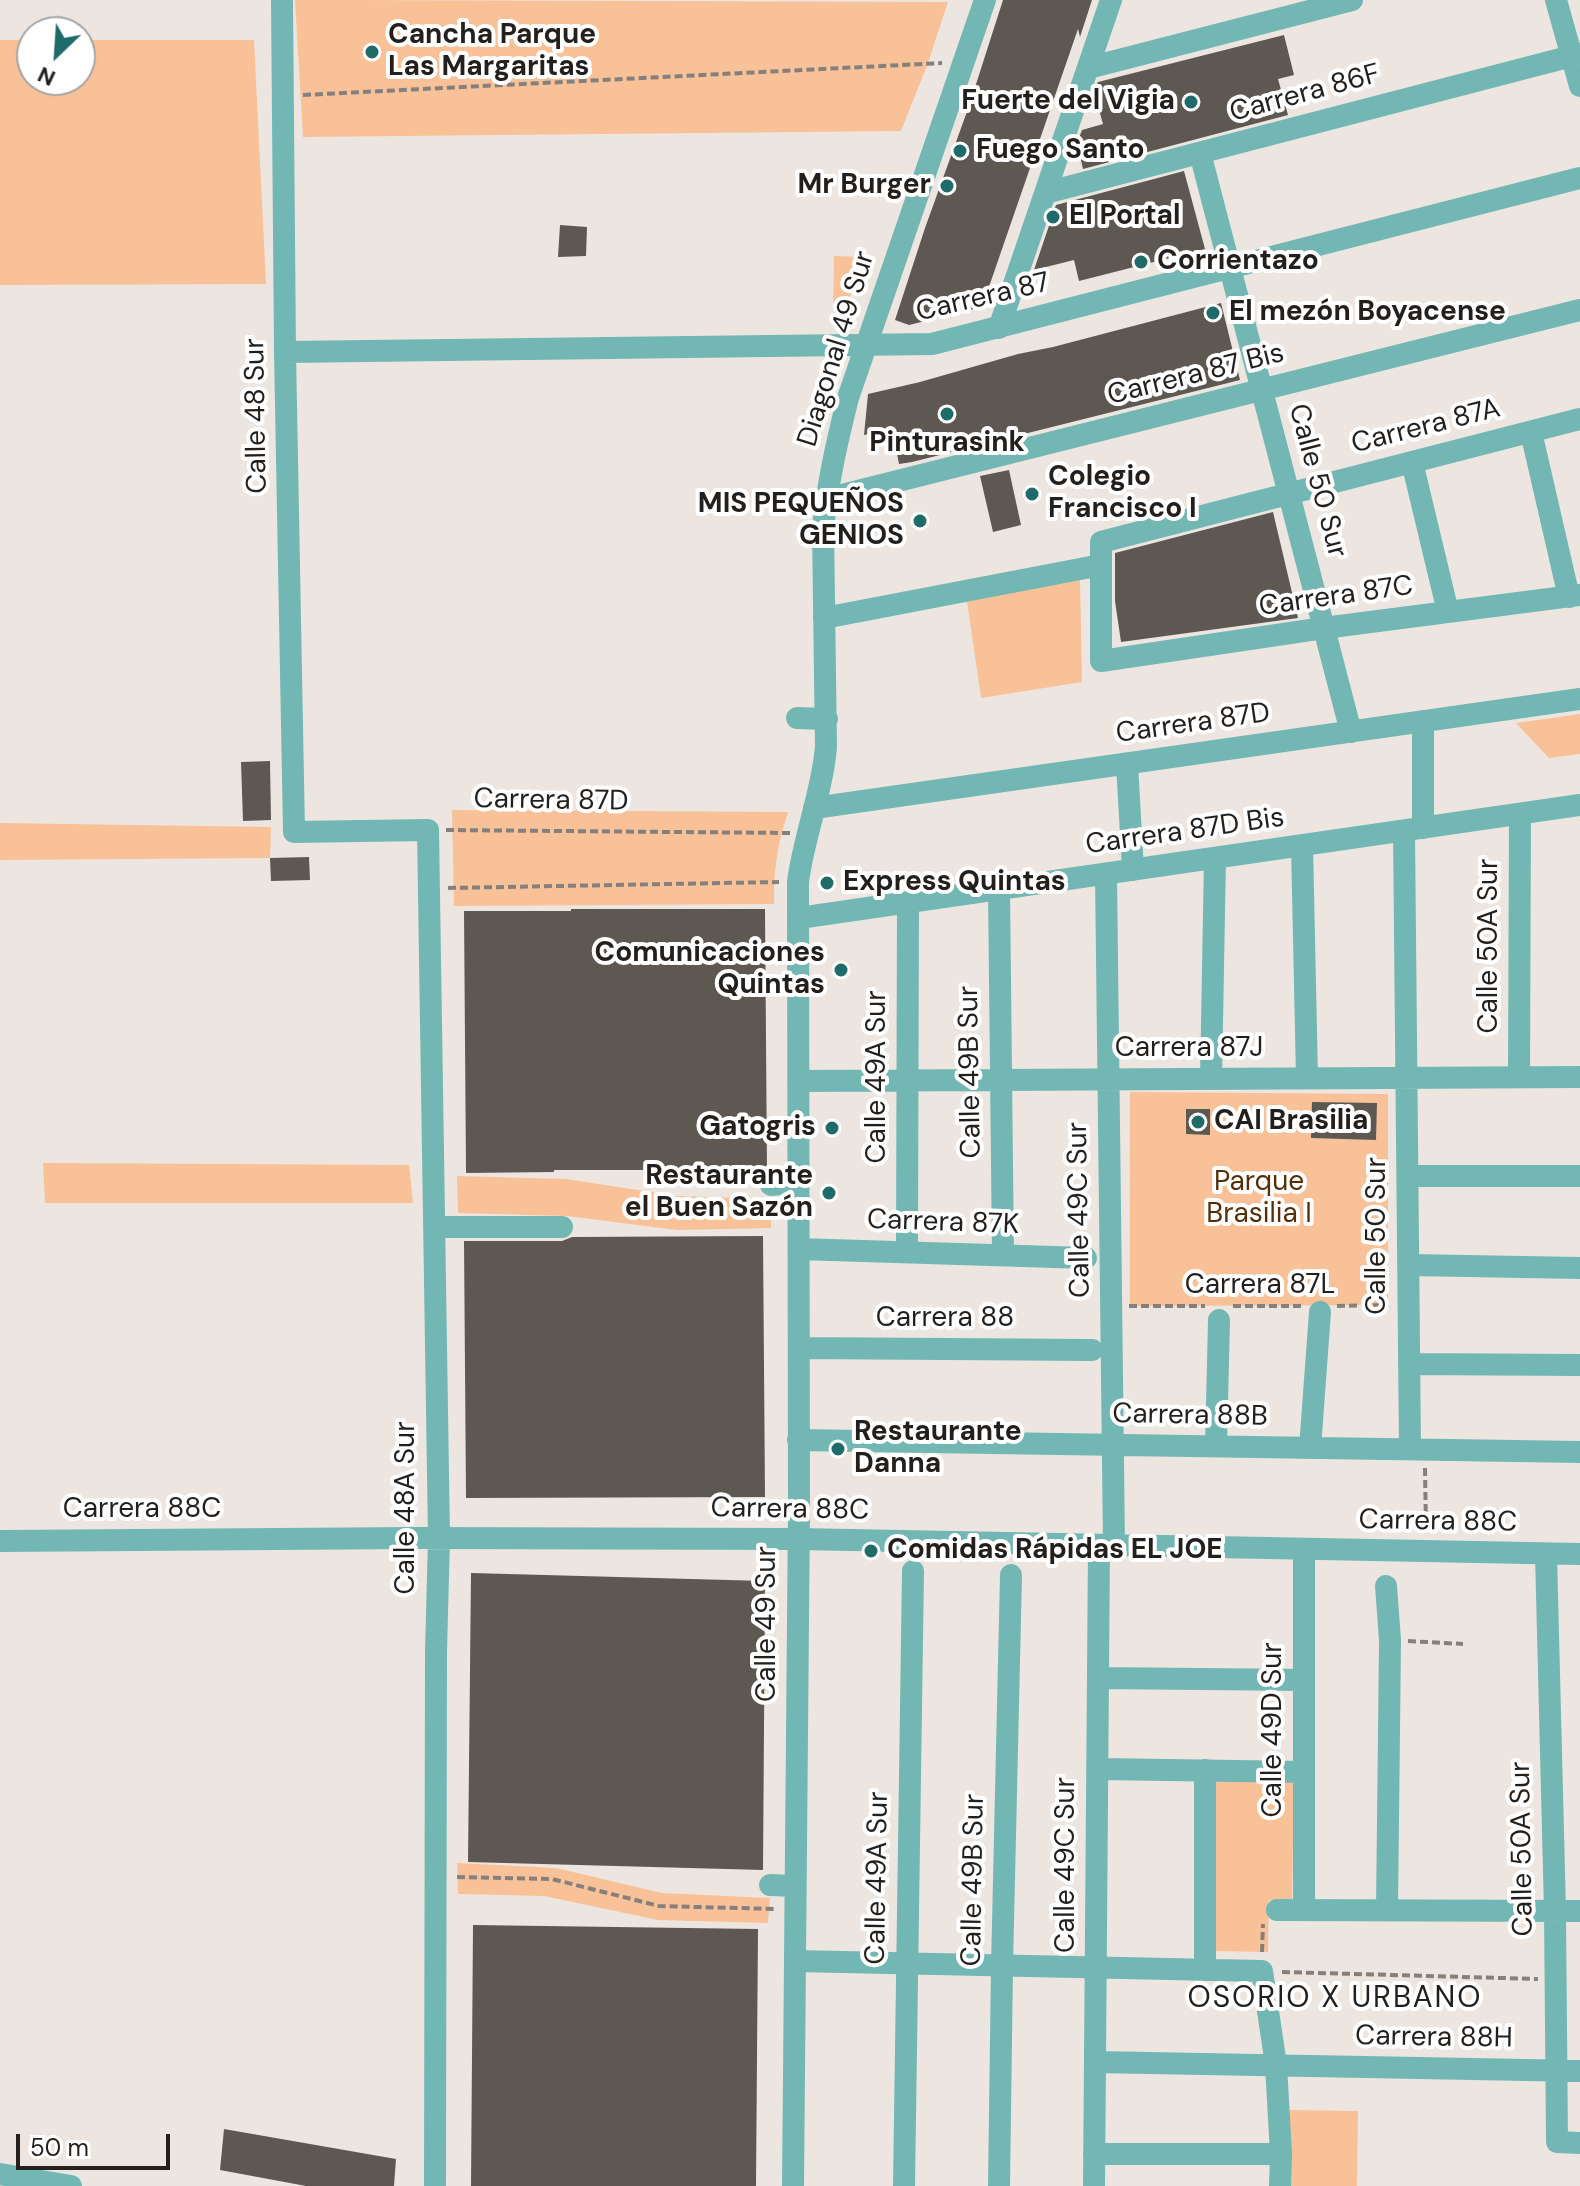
<!DOCTYPE html>
<meta charset="utf-8">
<style>
body{margin:0}
#map{position:relative;width:1580px;height:2186px;overflow:hidden;background:#ede6e0;font-family:"DM Sans",sans-serif}
canvas{display:block}
.north{position:absolute;left:16px;top:16px;width:80px;height:80px;box-sizing:border-box;background:#fff;border:2px solid #a7a5a5;border-radius:50%;rotate:205deg;font-size:22px;font-weight:700;line-height:32px;text-align:center;color:#221f1d}
.north::after{content:'';display:block;margin:auto;width:28px;height:36px;background:#1f6b69;clip-path:polygon(50% 0,100% 100%,50% 72%,0 100%)}
.scale{position:absolute;left:16px;top:2134px;width:154px;height:36px;box-sizing:border-box;border:4px solid #221f1d;border-top:0;padding-left:10px;font-size:24px;line-height:28px;white-space:nowrap;color:#221f1d;-webkit-text-stroke:6px #fff;paint-order:stroke}
</style>
<div id="map">
<canvas width="1580" height="2186"></canvas>
<div class="north">N</div>
<div class="scale">50 m</div>
</div>
<script>
const ctx = document.querySelector('canvas').getContext('2d');
ctx.lineJoin = 'round';
function fill(path, color) {
  ctx.fillStyle = color;
  ctx.fill(path, 'evenodd');
}
function trace(path, color, width, dash) {
  ctx.strokeStyle = color;
  ctx.lineWidth = width;
  ctx.lineCap = dash ? 'butt' : 'round';
  ctx.setLineDash(dash || []);
  ctx.stroke(path);
}
function label(font, color, halo, rows, align = 'center') {
  ctx.font = font + ' "DM Sans",sans-serif';
  ctx.lineWidth = 8;
  ctx.setLineDash([]);
  ctx.textBaseline = 'middle';
  ctx.strokeStyle = halo;
  ctx.fillStyle = color;
  for (const [text, x, y, turn = 0] of rows) {
    ctx.save();
    ctx.translate(x, y);
    ctx.rotate((+turn || 0) * Math.PI / 180);
    ctx.textAlign = isNaN(turn) ? turn : align;
    if (halo) ctx.strokeText(text, 0, 0);
    ctx.fillText(text, 0, 0);
    ctx.restore();
  }
}
fill(new Path2D(`
 M295 0H346L948 2 928 63 901 131 303 137Z
 M0 40H32V80H80V40H254L266 284 0 285Z
 M834 256 863 257 841 324 833 322Z
 M1080 578 1082 682 981 698 967 601Z
 M1580 714V754L1549 758 1516 723Z
 M452 810 788 812C777 846 774 869 774 904L454 906Z
 M0 823 271 827 270 858 0 860Z
 M1130 1092 1388 1094V1305L1130 1306Z
 M43 1163 409 1165 413 1203H45Z
 M457 1176 566 1179 677 1196 771 1199V1228L677 1230 567 1216 458 1213Z
 M1213 1781 1294 1782 1292 1900H1269L1268 1952 1211 1951Z
 M457 1863 556 1868 662 1893 770 1898 768 1923 658 1920 544 1896 458 1894Z
 M1289 2110 1358 2111 1357 2186H1288Z`), '#f8c197');
fill(new Path2D(`
 M1003 0H1092L1080 37 1078 29 982 307 909 325 895 320 925 228 969 106Z
 M1284 35 1294 75 1278 79 1288 115 1083 169 1077 143 1082 130 1103 124 1094 92 1098 82Z
 M1184 171 1205 249 1079 281 1074 260 1034 270 1056 205Z
 M560 225 587 227 586 256 558 257Z
 M1221 303 1240 380 912 462 899 464 892 429 864 435 868 394 920 382 1018 354 1053 347Z
 M1009 470 1021 525 993 532 980 476Z
 M1273 512 1298 618 1121 642 1115 601V553Z
 M270 761 271 820 243 821 241 762Z
 M309 857 310 880 271 881 270 858Z
 M571 909H765L767 1170H554V1172L466 1173 464 911H571Z
 M1312 1102 1377 1103 1376 1140 1311 1138Z
 M1186 1109H1210V1135L1186 1134Z
 M763 1236 765 1497 466 1498 464 1241H562L572 1237Z
 M471 1573 765 1581 763 1870 468 1862Z
 M473 1925 758 1929 756 2186H471Z
 M224 2129 396 2159 394 2186H306L220 2170Z`), '#5e5853');
trace(new Path2D(`
 M303 95 942 63
 M446 830 790 833
 M448 888 779 882
 M1129 1306H1205
 M1233 1306H1301
 M1337 1306 1389 1305
 M1425 1468 1426 1531
 M1408 1641 1463 1644
 M457 1877 552 1879 659 1906 777 1909
 M1262 1952 1263 1924
 M1282 1972 1538 1979`), '#85807c', 4, [8, 4]);
trace(new Path2D(`
 M282 0 285 352 294 832 428 830 439 1538 436 1652 435 2186
 M1556 0 1580 86
 M1088 68 1352 0
 M1200 153 1351 732
 M1045 193 1580 54
 M999 328 1111 0
 M285 352 932 344 1580 178
 M1580 419 1101 542V661L1324 628 1580 595
 M1531 432 1569 597
 M1412 462 1448 612
 M826 499 1580 310
 M824 618 1101 565
 M797 718 827 719
 M1127 764 1133 870
 M814 808 1580 699
 M1423 828V721
 M1404 831 1410 1449
 M1302 845 1307 1078
 M1106 874 1114 1545
 M999 889 1003 1255
 M799 918 1580 805
 M1519 1077 1520 814
 M1211 1079 1215 858
 M799 1081 1580 1077
 M1408 1176H1580
 M771 1185 799 1182
 M434 1227H562
 M799 1249 1086 1258
 M907 1252 908 902
 M1409 1265 1580 1268
 M799 1348 1092 1350
 M1409 1364 1580 1365
 M798 1440 1580 1452
 M1216 1446 1219 1320
 M1310 1448 1320 1312
 M0 1541 415 1538 798 1539 1580 1554
 M1304 1549V1910
 M1546 1554 1555 1911 1557 2142 1580 2143
 M1386 1586 1390 1640 1387 1910
 M1098 1678 1304 1680
 M1098 1769 1304 1772
 M770 1885 795 1886
 M1277 1910 1580 1911
 M795 1961 1262 1971 1276 2065 1281 2154 1280 2186
 M1205 1970V1770
 M1095 2062 1580 2071
 M1094 2154H1281
 M0 2174 71 2186
 M793 2186 799 1508 798 882C804 836 822 793 826 747L823 529C827 484 837 441 848 398L985 0
 M904 2186 913 1571
 M999 2186 1002 1966 1011 1575
 M1094 2186 1099 1545`), '#72b7b4', 22);
for (const [x, y, r, color] of [
 [372,52,8,"#1f6b69"],
 [1191,102,8,"#1f6b69"],
 [960,151,8,"#1f6b69"],
 [947,186,8,"#1f6b69"],
 [1053,217,8,"#1f6b69"],
 [1141,262,8,"#1f6b69"],
 [1213,313,8,"#1f6b69"],
 [947,414,8,"#1f6b69"],
 [1032,494,8,"#1f6b69"],
 [920,521,8,"#1f6b69"],
 [827,883,8,"#1f6b69"],
 [841,970,8,"#1f6b69"],
 [1198,1122,8,"#1f6b69"],
 [832,1128,8,"#1f6b69"],
 [829,1193,8,"#1f6b69"],
 [838,1449,8,"#1f6b69"],
 [871,1551,8,"#1f6b69"]
]) {
  const dot = new Path2D();
  dot.arc(x, y, r, 0, 2 * Math.PI);
  ctx.fillStyle = color;
  ctx.fill(dot);
  trace(dot, '#fff', 3);
}
label('bold 28px', '#221f1d', '#fff', [
 ["Cancha Parque",388,36],
 ["Las Margaritas",388,68],
 ["Fuerte del Vigia",1175,102,"right"],
 ["Fuego Santo",976,151],
 ["Mr Burger",931,186,"right"],
 ["El Portal",1069,217],
 ["Corrientazo",1157,262],
 ["El mezón Boyacense",1229,313],
 ["Pinturasink",947,444,"center"],
 ["Colegio",1048,478],
 ["Francisco I",1048,510],
 ["MIS PEQUEÑOS",904,505,"right"],
 ["GENIOS",904,537,"right"],
 ["Express Quintas",843,883],
 ["Comunicaciones",825,954,"right"],
 ["Quintas",825,986,"right"],
 ["CAI Brasilia",1214,1122],
 ["Gatogris",816,1128,"right"],
 ["Restaurante",813,1177,"right"],
 ["el Buen Sazón",813,1209,"right"],
 ["Restaurante",854,1433],
 ["Danna",854,1465],
 ["Comidas Rápidas EL JOE",887,1551]
], 'left');
label('28px', '#221f1d', '#fff', [
 ["Carrera 86F",1305,94,-15],
 ["Carrera 87",983,298,-13],
 ["Diagonal 49 Sur",837,349,-73],
 ["Carrera 87 Bis",1196,375,-14],
 ["Calle 48 Sur",257,416,-91],
 ["Carrera 87A",1426,427,-14],
 ["Calle 50 Sur",1317,481,75],
 ["Carrera 87C",1336,597,-8],
 ["Carrera 87D",1193,724,-8],
 ["Carrera 87D",551,801,1],
 ["Carrera 87D Bis",1185,832,-8],
 ["Calle 50A Sur",1490,946,-90],
 ["Carrera 87J",1189,1049],
 ["Calle 49B Sur",971,1072,-91],
 ["Calle 49A Sur",878,1077,-90],
 ["Calle 49C Sur",1080,1210,-91],
 ["Carrera 87K",943,1223,2],
 ["Calle 50 Sur",1378,1236,-90],
 ["Carrera 87L",1260,1286],
 ["Carrera 88",945,1319],
 ["Carrera 88B",1190,1416,1],
 ["Calle 48A Sur",407,1508,-90],
 ["Carrera 88C",142,1510],
 ["Carrera 88C",790,1510,1],
 ["Carrera 88C",1438,1522,1],
 ["Calle 49 Sur",768,1624,-90],
 ["Calle 49D Sur",1274,1730,-90],
 ["Calle 50A Sur",1523,1849,-91],
 ["Calle 49C Sur",1067,1865,-90],
 ["Calle 49A Sur",878,1878,-89],
 ["Calle 49B Sur",974,1880,-89],
 ["Carrera 88H",1434,2038,1]
]);
label('28px', '#562f09', '#fff', [
 ["Parque",1259,1183],
 ["Brasilia I",1259,1215]
]);
ctx.letterSpacing = '2px';
label('30px', '#221f1d', '#fff', [
 ["OSORIO X URBANO",1335,1999]
]);
ctx.letterSpacing = '0px';
</script>
